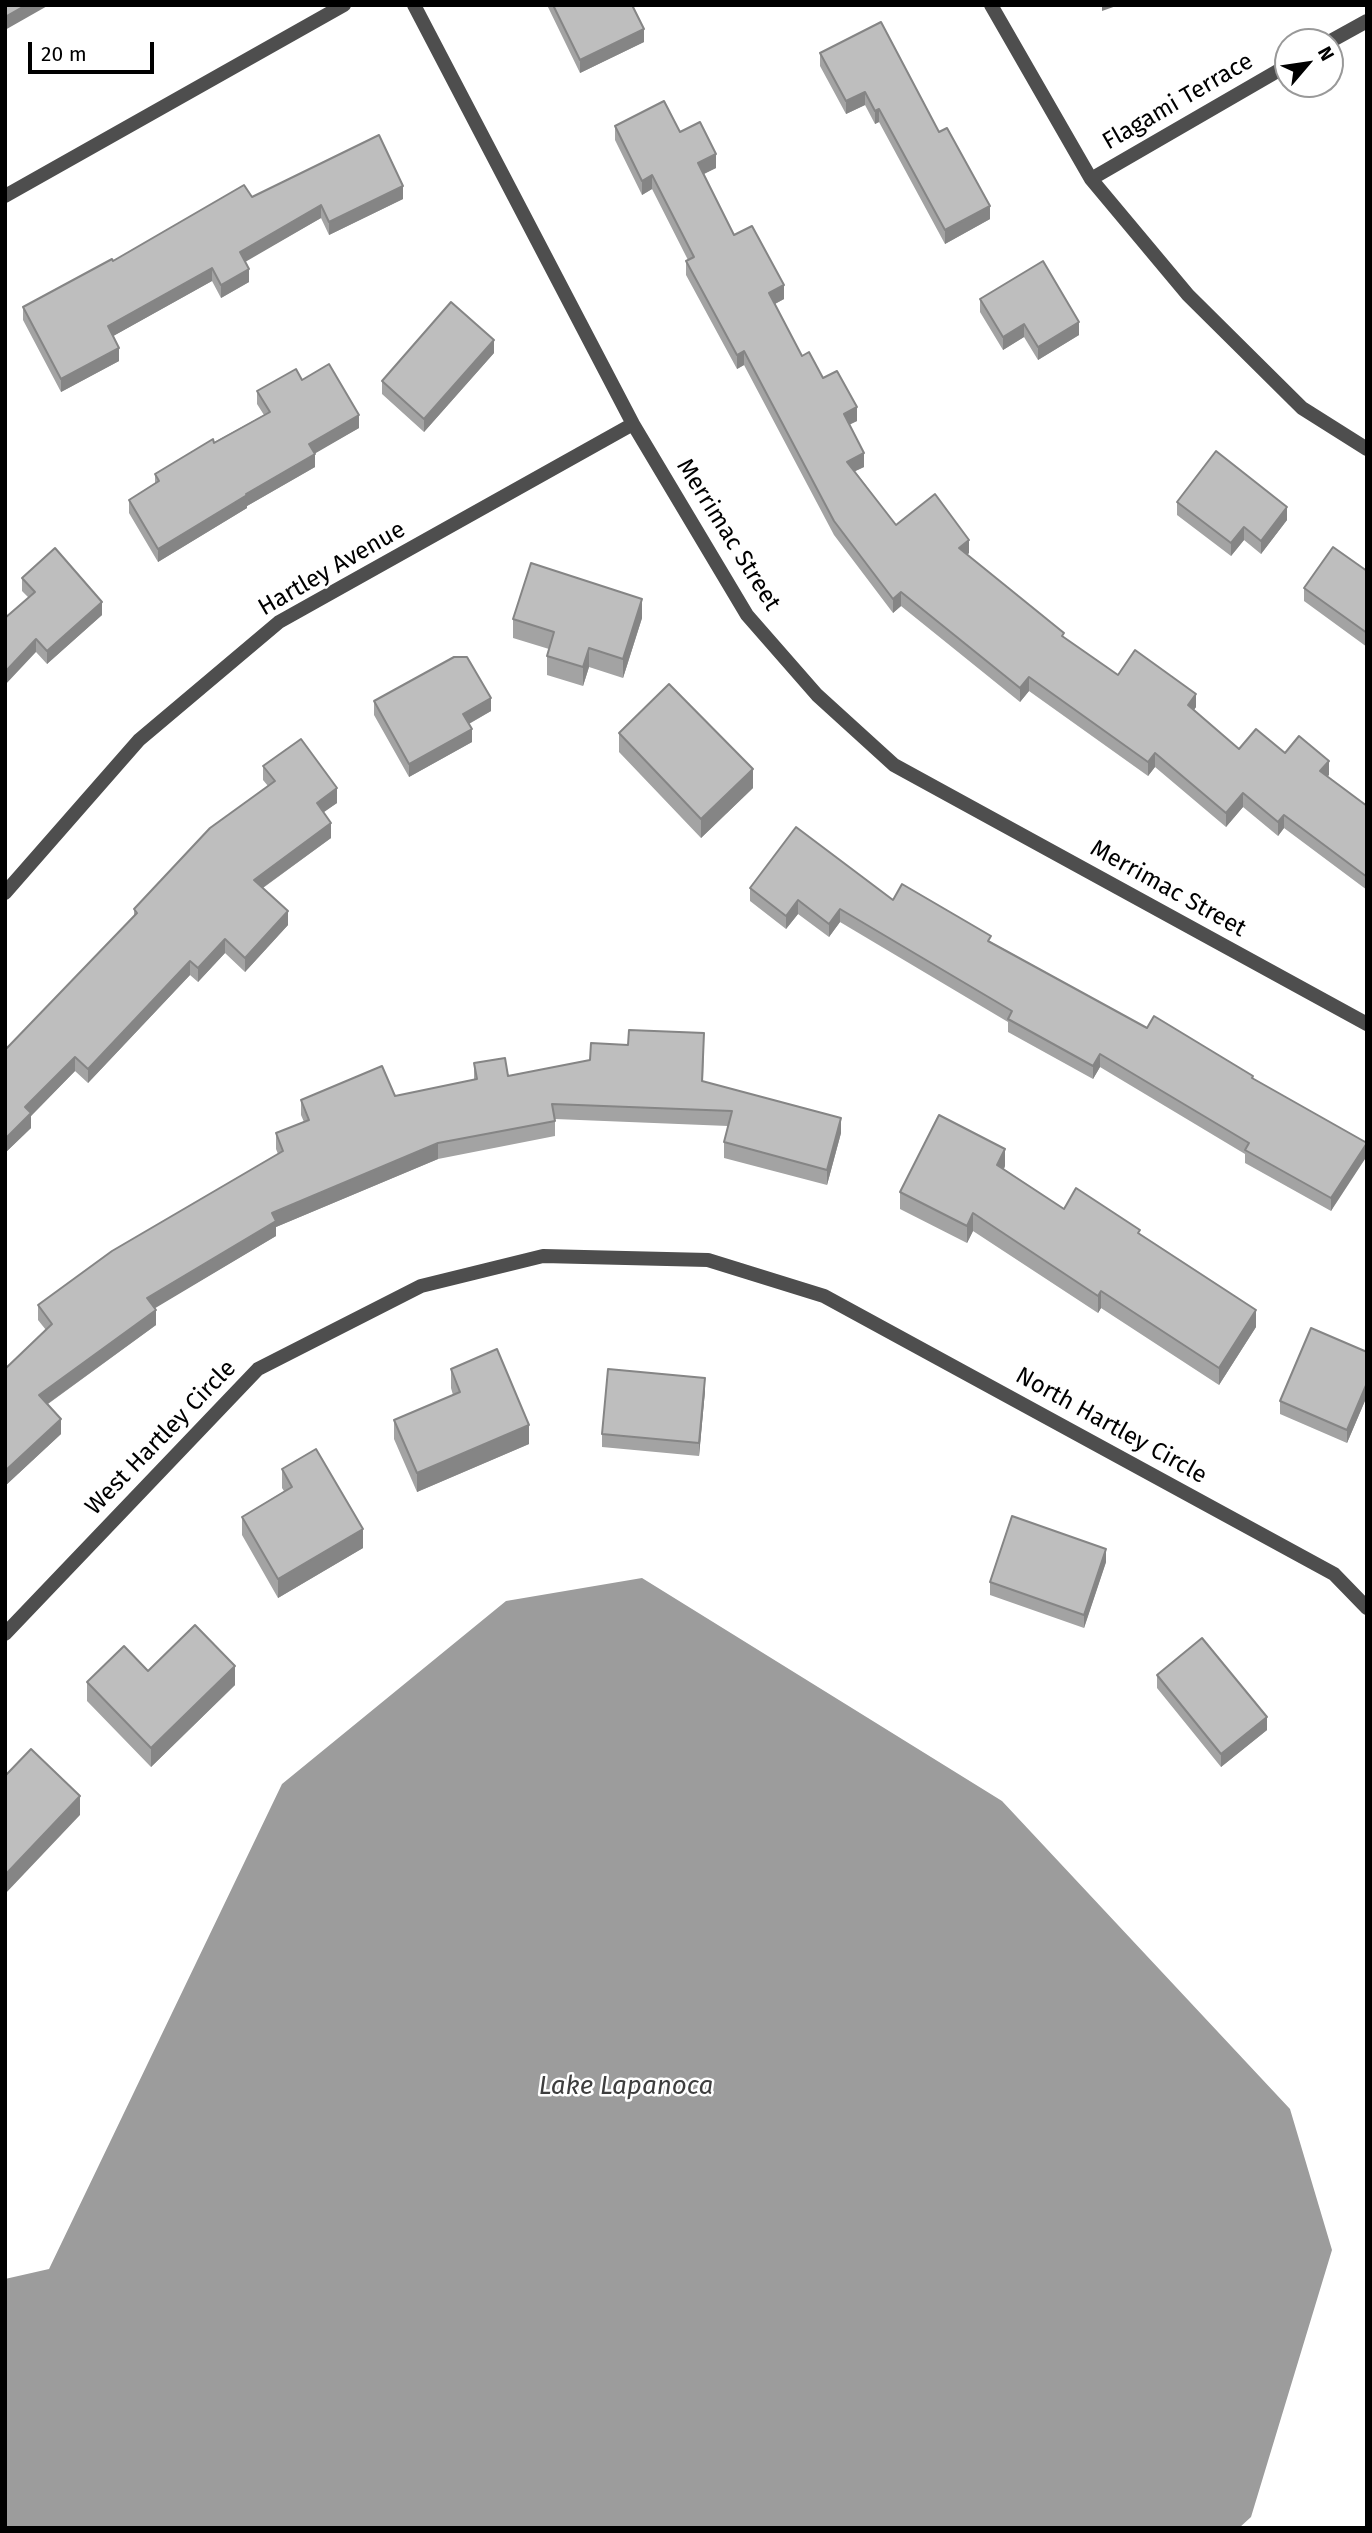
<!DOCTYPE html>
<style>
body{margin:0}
#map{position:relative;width:1372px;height:2533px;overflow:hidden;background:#fff;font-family:"Fira Sans",sans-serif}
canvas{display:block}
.frame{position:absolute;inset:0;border:7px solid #000;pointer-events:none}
.north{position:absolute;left:1274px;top:28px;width:70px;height:70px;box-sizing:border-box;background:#fff;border:2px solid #999;border-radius:50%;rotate:61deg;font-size:19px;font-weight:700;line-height:28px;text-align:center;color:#000}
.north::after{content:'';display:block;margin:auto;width:24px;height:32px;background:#000;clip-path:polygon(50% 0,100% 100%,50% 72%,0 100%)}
.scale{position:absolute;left:28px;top:42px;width:126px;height:32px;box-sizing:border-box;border:4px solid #000;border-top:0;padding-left:9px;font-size:21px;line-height:24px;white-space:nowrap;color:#000;-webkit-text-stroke:5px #fff;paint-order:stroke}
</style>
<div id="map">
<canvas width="1372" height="2533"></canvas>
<div class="frame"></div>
<div class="north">N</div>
<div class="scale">20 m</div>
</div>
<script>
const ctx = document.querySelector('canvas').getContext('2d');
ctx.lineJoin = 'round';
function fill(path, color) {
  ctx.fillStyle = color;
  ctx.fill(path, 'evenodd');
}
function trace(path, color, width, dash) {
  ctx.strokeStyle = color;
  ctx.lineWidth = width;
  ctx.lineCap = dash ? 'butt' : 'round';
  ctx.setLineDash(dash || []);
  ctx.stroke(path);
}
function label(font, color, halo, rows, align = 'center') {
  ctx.font = font + ' "Fira Sans",sans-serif';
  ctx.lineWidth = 5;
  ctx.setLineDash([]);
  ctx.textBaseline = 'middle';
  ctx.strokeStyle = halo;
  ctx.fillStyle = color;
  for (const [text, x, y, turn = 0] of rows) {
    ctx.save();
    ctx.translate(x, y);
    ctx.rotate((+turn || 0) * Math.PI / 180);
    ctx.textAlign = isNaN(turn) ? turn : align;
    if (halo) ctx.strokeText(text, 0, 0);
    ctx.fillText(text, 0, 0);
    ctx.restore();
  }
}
fill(new Path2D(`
 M642 1578 1002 1801 1290 2109 1332 2250 1251 2517 1239 2528H5V2279L49 2269 282 1784 506 1601Z`), '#9c9c9c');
trace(new Path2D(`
 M414 5 633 424 747 615 817 695 894 765 1367 1024
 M991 5 1091 179 1188 295 1302 408 1367 449
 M1329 42 1367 21
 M1091 179 1288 65
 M5 893 139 740 279 622 633 424
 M5 1634 258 1369 421 1286 543 1256 708 1260 824 1296 1334 1574 1367 1608`), '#4e4e4e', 14);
trace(new Path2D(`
 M5 196 344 5`), '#4e4e4e', 14);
fill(new Path2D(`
 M547 5H632L644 42 580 73Z
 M820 53 939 132 990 219 945 244 879 122 875 124 865 105 846 114 820 66Z
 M615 126 680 132 716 168 703 174 734 235 784 299 775 304 802 356 823 378 857 421 849 425 864 467 855 471 896 525 969 553 967 555 1064 637 1118 675 1196 707 1194 710 1239 749 1285 753 1329 775 1327 776 1367 806V890L1284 828 1278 836 1243 807 1226 827 1155 767 1148 776 1029 691 1020 702 901 606 893 613 834 535 744 365 737 369 686 275V261L688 260 652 189 642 195 615 140Z
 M252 197 403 199 329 235 321 218 245 261 249 282 221 298 212 281 113 336 119 361 61 392 23 320V307L113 261Z
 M980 299 1079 335 1038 360 1024 337 1003 350 980 312Z
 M494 353 424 432 382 394V381Z
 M302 380 359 428 314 453 315 467 247 506V508L158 562 129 513V500L155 483V474L264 415 257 404V391Z
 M1177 502 1287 520 1261 554 1244 540 1231 556 1177 515Z
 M1367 571V647L1304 601V588Z
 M22 578 102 615 47 664 36 652 29 598 22 591Z
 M642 618 623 678 589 667 583 686 547 675V656L549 649 513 638V619Z
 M374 701 491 711 469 724 472 742 409 777 374 715Z
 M619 733 753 788 701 838 619 752Z
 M263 766 337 803 323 812 331 838 263 888 288 925 245 972 225 953 198 982 190 975 88 1083 75 1071 31 1116V1128L5 1153V1050L134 916V909L268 786 263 780Z
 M750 888 893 900 991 942 1147 1028 1253 1079 1367 1143 1331 1211 1245 1163V1154L1100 1067 1093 1079 1008 1032V1022L840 922 829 937 798 914 786 929 750 901Z
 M704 1049 703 1081 841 1133 827 1185 724 1158V1142L728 1126 555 1119V1136L438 1159 276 1227V1236L154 1308 156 1325 48 1404 61 1434 5 1486V1369L46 1330 38 1320V1305L278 1154 276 1149V1133L304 1122 301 1115V1100L395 1096 474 1080V1063L508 1076Z
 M1005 1166 1004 1169 1064 1209 1140 1234 1256 1327 1219 1385 1101 1308 1098 1313 973 1231 967 1243 900 1209V1192Z
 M1367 1352V1396L1347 1443 1280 1414V1401Z
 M451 1369 529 1444 417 1492 394 1439V1420L453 1395 451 1388Z
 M705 1391 699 1456 602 1447V1434Z
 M282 1469 363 1548 278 1598 242 1535V1517L284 1491 282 1488Z
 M1106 1562 1084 1628 990 1595V1582Z
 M148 1671 235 1685 151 1767 87 1701V1682Z
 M1157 1675 1267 1730 1221 1767 1157 1688Z`), '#a3a3a3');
fill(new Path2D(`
 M26 5H49L5 30V17Z
 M1102 5H1119L1102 11Z
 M644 29V42L580 73V60Z
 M865 92V105L846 114V101Z
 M879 109V122L875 124V111Z
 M716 154V168L698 177V163Z
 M652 175V189L642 195V181Z
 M403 186V199L329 235V222Z
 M321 205V218L240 265V252Z
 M990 206V219L945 244V230Z
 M212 268V281L108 339V326Z
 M249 269V282L221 298V285Z
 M784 285V299L769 307V293Z
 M1079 322V335L1038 360V347Z
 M1024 324V337L1003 350V337Z
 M494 340V353L424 432V419Z
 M119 348V361L61 392V379Z
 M744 351V365L737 369V355Z
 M857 407V421L844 427V414Z
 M359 415V428L309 457V444Z
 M864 453V467L847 475V462Z
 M315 454V467L247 506V508L158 562V549L246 494Z
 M1287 507V520L1261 554V541Z
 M1244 527V540L1231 556V543Z
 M969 540V553L959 562V548Z
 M901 592V606L893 613V599Z
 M642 599V618L623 678V659Z
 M102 602V615L47 664V651Z
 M36 639V652L5 685V672Z
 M589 648V667L583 686V667Z
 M1029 677V691L1020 702V688Z
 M1196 694V707L1188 718V705Z
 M491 698V711L463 727V714Z
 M472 729V742L409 777V764Z
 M1155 753V767L1148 776V762Z
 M1329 761V775L1320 785V771Z
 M753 769V788L701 838V819Z
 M337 788V803L317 817V803Z
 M1243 793V807L1226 827V813Z
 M1284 815V828L1278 836V822Z
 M331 823V838L254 894V880Z
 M798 900V914L786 929V916Z
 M840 909V922L829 937V924Z
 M288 911V925L245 972V958Z
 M225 939V953L198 982V968Z
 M190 961V975L88 1083V1069Z
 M1100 1054V1067L1093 1079V1066Z
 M75 1057V1071L31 1116V1128L5 1153V1139L25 1107Z
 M841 1118V1133L827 1185V1170Z
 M438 1143V1159L276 1227V1236L147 1313V1298L272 1213Z
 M1367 1143V1156L1331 1211V1198Z
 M1005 1149V1166L997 1182V1165Z
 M973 1213V1231L967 1243V1226Z
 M1101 1291V1308L1098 1313V1296Z
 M156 1310V1325L39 1410V1395Z
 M1256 1310V1327L1219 1385V1368Z
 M705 1378V1391L699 1456V1443Z
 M1367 1383V1396L1347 1443V1430Z
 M61 1419V1434L5 1486V1471Z
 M529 1425V1444L417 1492V1473Z
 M363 1529V1548L278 1598V1579Z
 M1106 1549V1562L1084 1628V1615Z
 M235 1666V1685L151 1767V1748Z
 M1267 1717V1730L1221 1767V1754Z
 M80 1796V1815L5 1894V1875Z`), '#858585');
const building = new Path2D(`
 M5 5H26L5 17Z
 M553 5H632L644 29 580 60Z
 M881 22 939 132 947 128 990 206 945 230 879 109 875 111 865 92 846 101 820 53Z
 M664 101 680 132 700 122 716 154 698 163 734 235 752 226 784 285 769 293 802 356 809 352 823 378 837 371 857 407 844 414 864 453 847 462 896 525 935 494 969 540 959 548 1064 633 1062 636 1118 675 1135 650 1196 694 1188 705 1239 749 1256 729 1285 753 1299 736 1329 761 1320 771 1367 806V877L1284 815 1278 822 1243 793 1226 813 1155 753 1148 762 1029 677 1020 688 901 592 893 599 834 521 744 351 737 355 686 261 694 257 652 175 642 181 615 126Z
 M379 135 403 186 329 222 321 205 240 252 249 269 221 285 212 268 108 326 119 348 61 379 23 307 112 259 113 261 244 185 252 197Z
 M1043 261 1079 322 1038 347 1024 324 1003 337 980 299Z
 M451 302 494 340 424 419 382 381Z
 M329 364 359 415 309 444 315 454 246 494 247 495 158 549 129 500 159 481 155 474 213 439 214 443 270 412 257 391 296 369 302 380Z
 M1216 451 1287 507 1261 541 1244 527 1231 543 1177 502Z
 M1333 547 1367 571V633L1304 588Z
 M55 548 102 602 47 651 36 639 5 672V618L35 592 22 578Z
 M531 563 642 599 623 659 589 648 583 667 547 656 554 632 513 619Z
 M454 657H467L491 698 463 714 472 729 409 764 374 701Z
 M669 684 753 769 701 819 619 733Z
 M301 739 337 788 317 803 331 823 254 880 288 911 245 958 225 939 198 968 190 961 88 1069 75 1057 25 1107 31 1113 5 1139V1050L137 913 134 909 210 828 275 781 263 766Z
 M796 827 893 900 902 884 991 936 988 941 1147 1028 1154 1016 1253 1076 1252 1078 1367 1143 1331 1198 1245 1150 1249 1143 1100 1054 1093 1066 1008 1019 1012 1011 840 909 829 924 798 900 786 916 750 888Z
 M629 1030 704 1033 702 1081 841 1118 827 1170 724 1142 732 1111 552 1104 555 1121 438 1143 272 1213 276 1221 147 1298 156 1310 39 1395 61 1419 5 1471V1369L52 1324 38 1305 112 1251 283 1151 276 1133 309 1120 301 1100 382 1066 395 1096 477 1079 474 1063 505 1058 508 1076 590 1060 591 1043 628 1045Z
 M939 1115 1005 1149 997 1165 1064 1209 1076 1188 1140 1230 1138 1233 1256 1310 1219 1368 1101 1291 1098 1296 973 1213 967 1226 900 1192Z
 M1311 1328 1367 1352V1383L1347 1430 1280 1401Z
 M497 1349 529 1425 417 1473 394 1420 460 1392 451 1369Z
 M608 1369 705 1378 699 1443 602 1434Z
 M316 1449 363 1529 278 1579 242 1517 292 1487 282 1469Z
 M1012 1516 1106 1549 1084 1615 990 1582Z
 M195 1625 235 1666 151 1748 87 1682 124 1646 148 1671Z
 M1202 1638 1267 1717 1221 1754 1157 1675Z
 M31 1749 80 1796 5 1875V1776Z`);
fill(building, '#bebebe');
trace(building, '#858585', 2);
label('24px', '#000', '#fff', [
 ["Flagami Terrace",1178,102,-30],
 ["Merrimac Street",728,535,58],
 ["Hartley Avenue",332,569,-30],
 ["Merrimac Street",1168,889,29],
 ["North Hartley Circle",1111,1426,29],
 ["West Hartley Circle",161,1438,-46]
]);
label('italic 26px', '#3d3d3d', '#fff', [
 ["Lake Lapanoca",626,2087]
]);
</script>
